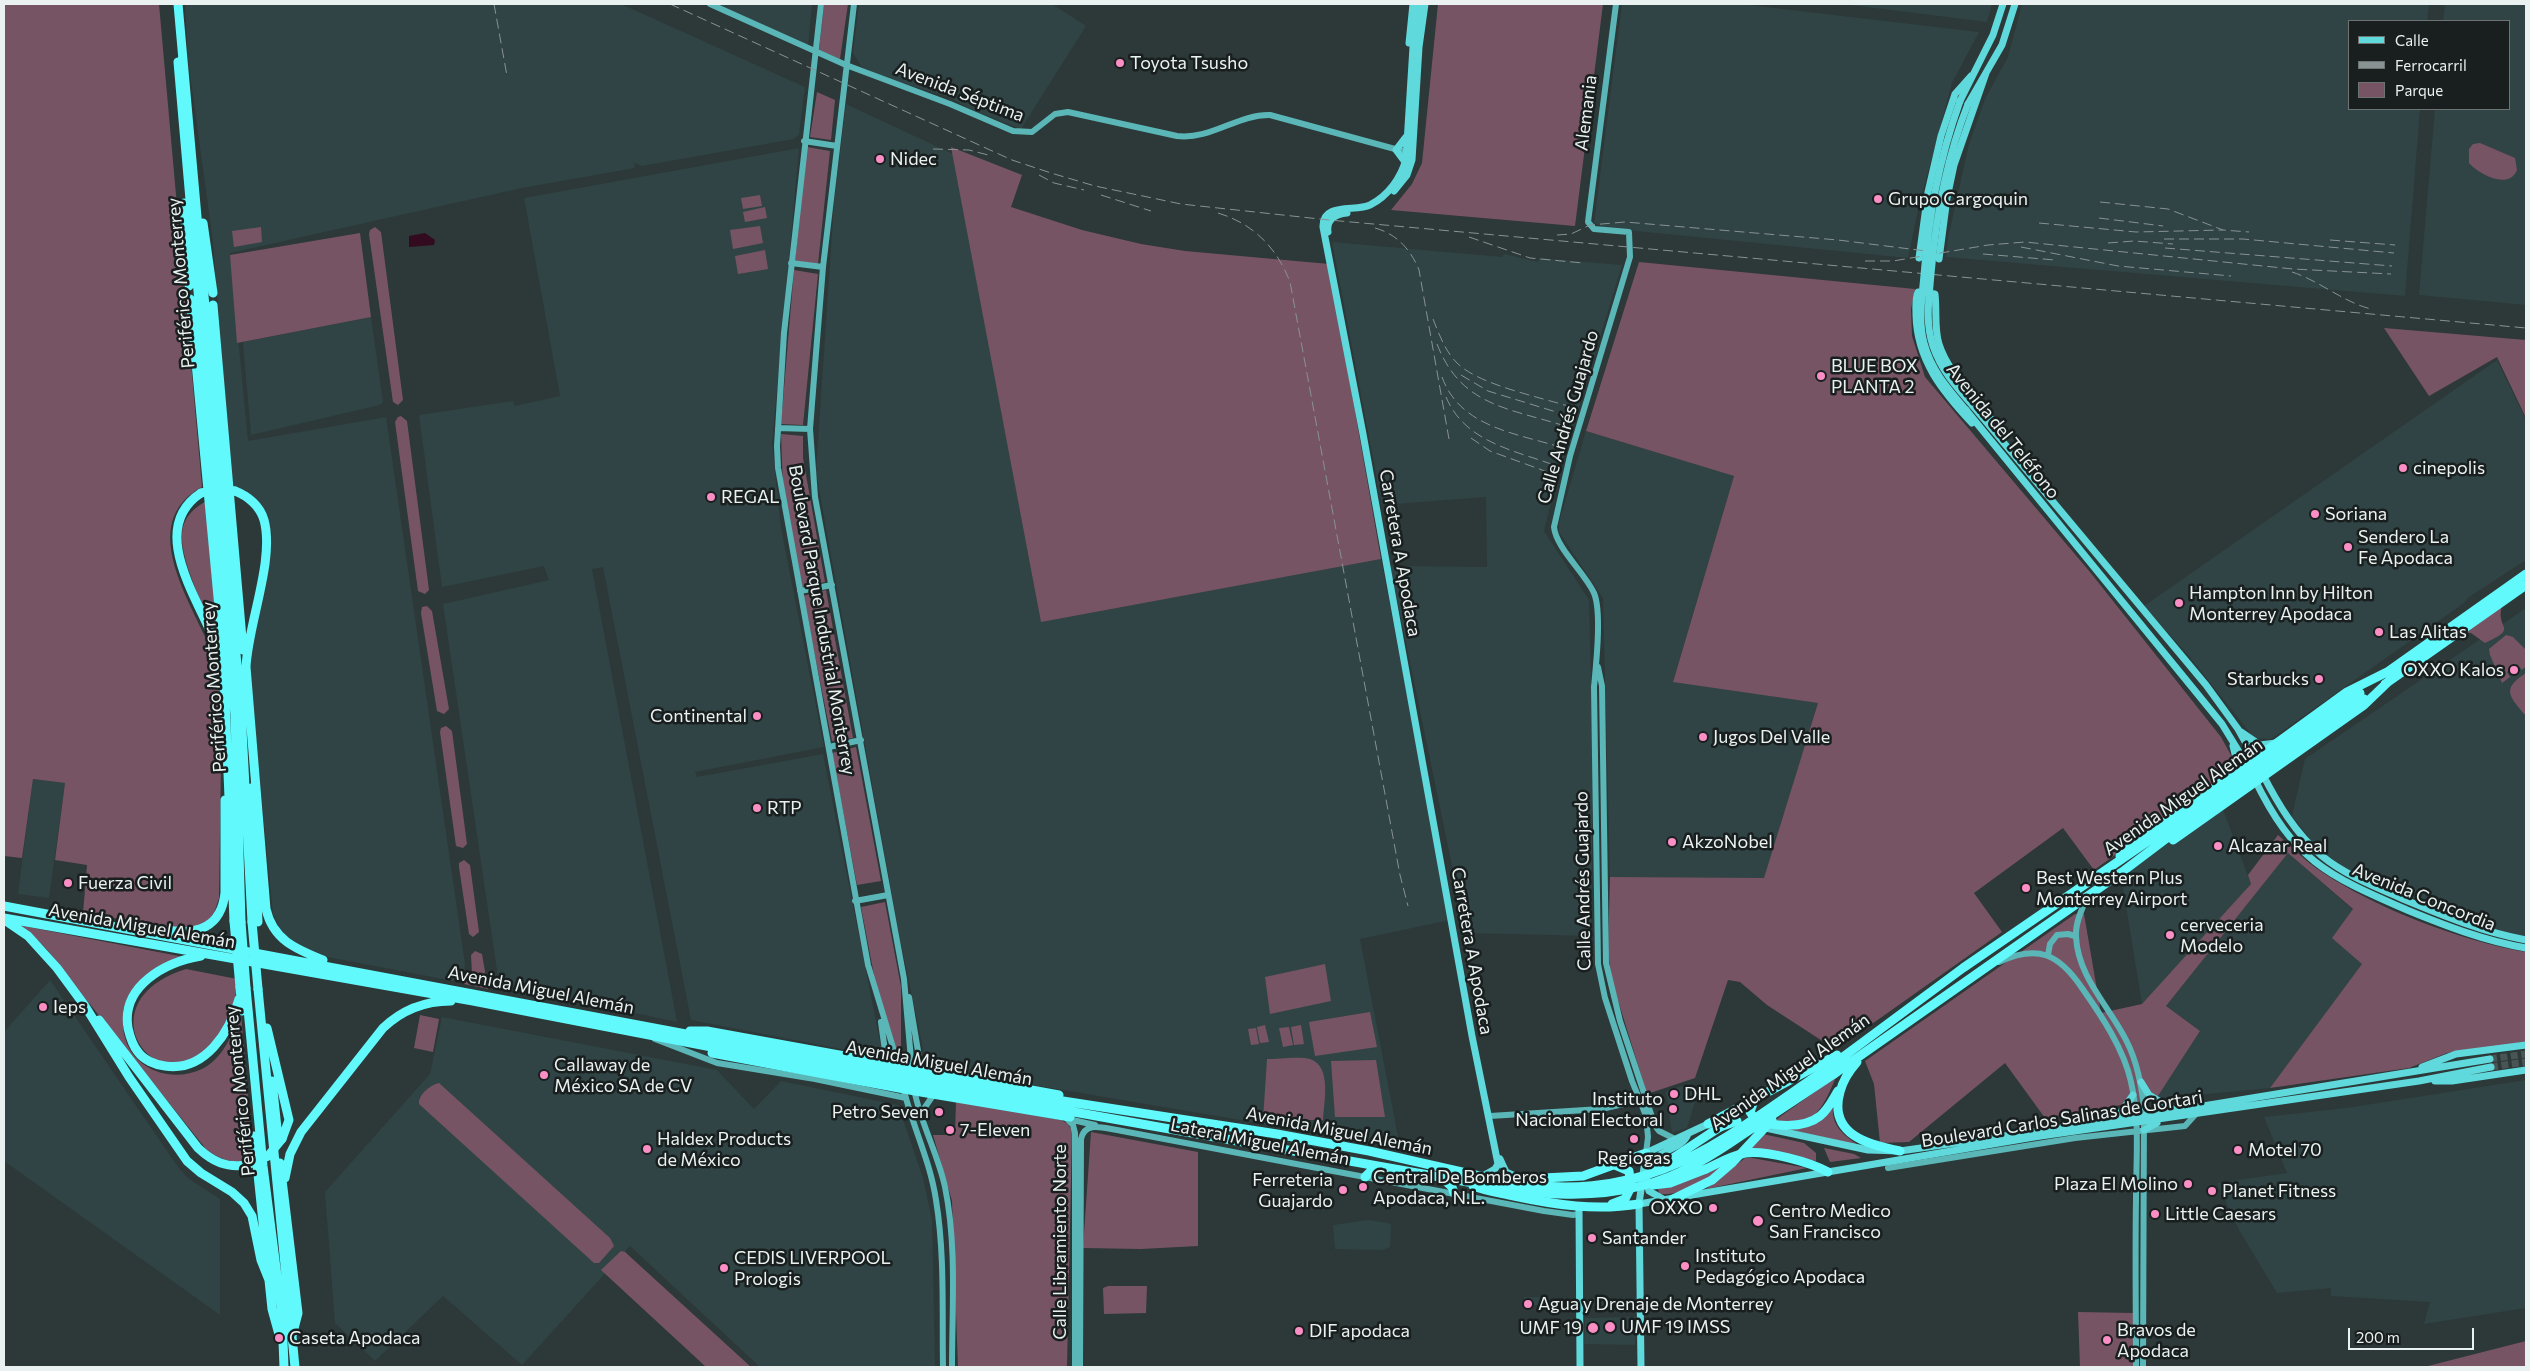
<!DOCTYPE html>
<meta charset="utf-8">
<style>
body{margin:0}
#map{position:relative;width:2530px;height:1371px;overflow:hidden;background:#2d3838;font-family:Commissioner,sans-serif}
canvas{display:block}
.frame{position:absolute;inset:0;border:5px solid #eaf1f1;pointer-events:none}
.legend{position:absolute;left:2348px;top:20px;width:162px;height:90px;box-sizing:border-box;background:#191e1e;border:1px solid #6d7272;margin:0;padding:6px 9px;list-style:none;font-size:15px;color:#eaf1f1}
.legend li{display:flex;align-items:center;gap:10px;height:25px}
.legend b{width:25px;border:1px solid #6d7272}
.scale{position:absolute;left:2348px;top:1328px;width:126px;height:22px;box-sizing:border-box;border:2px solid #eaf1f1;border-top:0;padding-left:6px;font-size:15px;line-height:18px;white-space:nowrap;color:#eaf1f1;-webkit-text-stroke:4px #191e1e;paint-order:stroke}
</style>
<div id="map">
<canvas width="2530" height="1371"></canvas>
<div class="frame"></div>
<ul class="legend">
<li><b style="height:6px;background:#5fd9db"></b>Calle</li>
<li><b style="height:6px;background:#889292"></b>Ferrocarril</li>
<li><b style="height:14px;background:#775464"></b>Parque</li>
</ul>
<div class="scale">200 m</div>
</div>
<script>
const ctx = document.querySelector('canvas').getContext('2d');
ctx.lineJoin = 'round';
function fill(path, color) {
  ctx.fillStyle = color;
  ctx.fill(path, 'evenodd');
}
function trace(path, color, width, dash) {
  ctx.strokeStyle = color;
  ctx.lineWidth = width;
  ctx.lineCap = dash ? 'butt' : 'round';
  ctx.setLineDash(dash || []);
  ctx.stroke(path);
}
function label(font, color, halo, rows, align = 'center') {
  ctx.font = font + ' Commissioner,sans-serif';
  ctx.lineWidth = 5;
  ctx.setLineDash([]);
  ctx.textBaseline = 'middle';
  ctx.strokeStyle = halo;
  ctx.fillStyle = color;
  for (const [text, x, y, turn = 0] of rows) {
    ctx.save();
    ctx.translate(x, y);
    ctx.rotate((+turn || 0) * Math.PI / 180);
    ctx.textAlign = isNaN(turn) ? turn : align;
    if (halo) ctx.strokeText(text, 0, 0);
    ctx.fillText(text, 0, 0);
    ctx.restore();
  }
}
fill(new Path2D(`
 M185 4H621L805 87 799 134 794 139 642 166 634 163 635 168 522 188 230 253 248 441 386 417 465 964 464 973 453 981 312 954 283 936 273 914 249 668 250 652 266 589 272 534 261 505 245 490 232 487 213 242 188 59Z
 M713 4H812L808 47Z
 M859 4H1052L1086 26 1021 129 970 109 949 97 891 80 862 67 853 53Z
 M1622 4H1740L1979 32 1952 83 1918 210 1908 258 1606 228 1594 223Z
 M1842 4H1992L1987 22Z
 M2022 4H2429L2427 21H2349V109H2420L2405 296 1946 257 1948 238 1969 144 1985 99 2008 57Z
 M2445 4H2526V305L2419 295 2435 109H2509V21H2443Z
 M846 104 953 154 1041 621 1381 559 1450 920 1360 939 1400 1147 927 1067 899 934 816 472 834 203Z
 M799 148 772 444 781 528 824 747 695 772 697 777 823 754 883 1057 691 1020 603 567 592 569 677 1022 499 984 443 604 549 580 544 566 442 587 419 415 513 401 515 406 560 396 524 198Z
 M1332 242 1502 257 1504 254 1538 262 1539 258 1622 265 1556 482 1544 531 1589 600 1593 766 1591 936 1466 933 1390 566 1487 567 1486 497 1382 505Z
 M371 317 383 402 380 405 251 435 243 342Z
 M2497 360 2526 420V560L2469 597 2464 603 2271 739 2254 738 2189 656 2144 606Z
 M1586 431 1734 476 1673 681 1818 703 1764 879 1610 877 1603 598 1559 532V522Z
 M2526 608V938L2492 931 2348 871 2314 844 2292 816 2305 759Z
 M33 779 65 783 49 898 18 894Z
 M2222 807 2251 884 2215 928 2142 1004 2121 875Z
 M2288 853 2353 910 2363 964 2270 1088 2156 1099 2200 1031 2166 1006Z
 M50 980 178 1167 189 1179 220 1199V1315L4 1161V1032Z
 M442 1017 717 1070 754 1109 781 1081 898 1105 923 1178 932 1220 935 1367H760L630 1246 522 1365 443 1296 375 1361 335 1323 325 1192 430 1074Z
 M2526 1080V1308L2424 1324 2430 1302 2331 1296V1288L2277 1293 2239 1230 2217 1183 2287 1173 2264 1117 2346 1108Z
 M1689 1083 1698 1092 1687 1128 1672 1133 1666 1092Z
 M1368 1220 1388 1223 1391 1225 1390 1247 1382 1250 1335 1249 1333 1225Z
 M1524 1297H1548L1547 1309H1539V1305H1524Z
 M1589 1298H1609V1306H1589Z
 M1636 1317 1635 1345 1584 1344 1585 1318Z`), '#304445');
fill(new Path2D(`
 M4 4H159L202 487C133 524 195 607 214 657 218 667 219 679 222 690L219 898 214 913 205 924 186 930 83 913 87 865 55 860 65 783 33 779 22 858 4 856Z
 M824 4H848L840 59 819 50Z
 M1438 4H1603L1575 226 1391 210 1412 184 1422 163Z
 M817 92 835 100 831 140 810 137Z
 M2480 143 2515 158 2517 170C2509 190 2480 175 2469 163V149L2473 144Z
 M807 147 830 151 818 264 795 261Z
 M951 147 1022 175 1011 207 1082 230 1141 244 1185 251 1329 264 1381 559 1041 622Z
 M760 195 762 206 743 209 741 198Z
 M765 207 767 218 745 222 743 212Z
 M760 226 763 243 733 249 730 230Z
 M261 227 262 242 234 247 232 231Z
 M375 227 381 232 403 400 398 405 393 402 369 234 370 230Z
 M360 233 371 317 237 343 230 255Z
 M765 250 768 269 738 274 735 256Z
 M1639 262 1915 289 1911 309 1912 336 1925 377 2090 572 2221 737 2232 757 2221 780 2094 870 2063 828 1974 893 2002 932 1828 1055 1827 1044 1767 1005 1740 982 1728 980 1695 1078 1647 1094 1612 981 1608 953 1610 877 1764 878 1818 703 1673 682 1734 476 1586 431Z
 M794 270 818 274 803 425 781 424Z
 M2384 328 2526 340V418L2497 357 2429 396Z
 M401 416 407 421 429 590 425 594 418 591 395 422 398 417Z
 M781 434 803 436V458L825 582 802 587 783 490Z
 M207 501 221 648C210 620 179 561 182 533 183 518 194 507 207 501Z
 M826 590 853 738 832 741 803 596Z
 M427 606 432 611 449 709 444 714 437 711 421 613 422 607Z
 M2502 606C2495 630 2520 627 2485 643L2471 633 2464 632Z
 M2506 635 2513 637 2526 650V666L2522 670 2517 664 2507 672 2510 677 2502 683 2490 655 2489 649Z
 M2526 673V716C2509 696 2501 689 2526 673Z
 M446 726 452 731 467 844 463 848 456 846 440 732 441 728Z
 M856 747 881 881 857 885 832 753Z
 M2278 835C2292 847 2306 862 2322 872 2377 909 2461 941 2526 952V1042L2447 1053 2409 1068 2270 1088 2362 964 2332 938 2353 909 2288 853 2166 1006 2200 1031 2156 1099 2045 1118 2005 1063 1909 1142 1880 1143 1874 1084 1865 1061 2075 914H2084L2101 1013 2142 1004 2251 884 2248 875Z
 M464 860 470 865 479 932 473 937 469 934 459 867V863Z
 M885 902 901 987V1046L907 1065 901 1064 875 980 861 907Z
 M18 925 189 958C168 964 163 967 146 981 138 988 128 995 124 1007 123 1011 123 1017 123 1022 122 1064 166 1086 202 1069 223 1059 233 1033 241 1013L253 1159C233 1164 222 1161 206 1149 167 1100 128 1052 89 1003 66 976 49 944 18 925Z
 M475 951 482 954 488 989 464 984V982L472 973 471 955Z
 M1325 964 1331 1001 1270 1014 1265 977Z
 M186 969 237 979C237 1001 230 1019 218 1037 163 1116 77 1003 186 969Z
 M1370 1012 1377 1047 1315 1056 1309 1022Z
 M420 1015 439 1019 433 1052 414 1048Z
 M1265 1025 1269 1042 1260 1043 1257 1027Z
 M1301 1025 1304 1044 1294 1045 1291 1027Z
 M1289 1027 1293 1045 1283 1047 1279 1028Z
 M1256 1028 1259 1044 1251 1045 1248 1029Z
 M1267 1059C1278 1059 1300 1056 1310 1059 1332 1066 1324 1102 1323 1120H1263Z
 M1376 1060 1385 1117H1335L1331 1061Z
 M1836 1077C1822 1110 1815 1128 1774 1121Z
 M439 1083 610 1238 614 1246 599 1263H594L419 1104C418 1095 430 1085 439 1083Z
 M956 1101 1061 1120 1068 1124 1072 1131 1067 1367H958L952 1201 933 1135H955Z
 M1833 1104C1831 1125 1841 1133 1858 1145L1786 1129 1806 1127Z
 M1091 1132 1198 1152V1246L1141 1249 1083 1248Z
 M1763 1134 1804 1143 1816 1153V1161L1748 1150Z
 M1824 1148 1854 1154 1861 1158 1830 1162Z
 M1745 1158H1752L1807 1168 1706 1189Z
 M1728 1162C1708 1178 1685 1196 1659 1194L1658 1188Z
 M621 1251 625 1252 751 1367H706L601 1270Z
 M1108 1286H1147L1146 1313 1104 1314 1103 1288Z
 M2078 1312 2134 1313V1367H2080Z
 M2526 1341V1367H2424Z`), '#775464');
fill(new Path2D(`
 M425 233 435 240 434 245 409 247V236Z`), '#320b20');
trace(new Path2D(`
 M2490 1059 2526 1054
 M2491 1067 2526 1062`), '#495454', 7, [7, 3.5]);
trace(new Path2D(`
 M710 4 846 65 950 104 1013 131 1032 132 1055 114 1068 112 1177 136C1211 140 1238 114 1270 115L1406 152
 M821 4 784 333 777 446 778 468 868 965 899 1067
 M854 4 823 267 816 353 810 429 815 497 904 979 912 1071
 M1616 4 1588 222 1594 229 1629 232 1630 257 1570 456 1554 527C1556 548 1585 573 1594 593 1602 612 1596 665 1594 687L1598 964 1605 998 1632 1081 1646 1116 1648 1137 1646 1153
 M804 141 837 146
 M791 263 823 267
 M778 428 810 429
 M800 591 832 585
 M1598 667 1602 686 1606 963 1620 1021 1655 1126 1659 1131 1675 1139
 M829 747 861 740
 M2088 896C2082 908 2075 923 2076 937 2078 977 2109 1006 2126 1040 2137 1061 2141 1084 2144 1107L2143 1367
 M855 901 888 895
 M2048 955 2050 944 2057 935 2068 934 2075 936
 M1999 962C2038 944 2059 954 2082 988 2101 1015 2124 1049 2131 1082 2140 1120 2136 1161 2136 1200 2135 1256 2136 1311 2136 1367
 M909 997 921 1069
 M881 1022 886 1058 883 1064
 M655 1039 717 1063 815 1079 906 1098
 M903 1087C912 1125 930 1160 936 1200 945 1255 942 1312 943 1367
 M914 1089C920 1122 938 1154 945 1187 957 1246 952 1308 952 1367
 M921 1113 934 1094
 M1490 1116 1601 1109 1642 1100
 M1067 1119 1073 1125 1075 1133V1367
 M1068 1119 1095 1125
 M1888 1168 2075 1138 2185 1126 2195 1115
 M1080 1367 1081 1139C1085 1121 1103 1128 1117 1130L1544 1211 1573 1215 1579 1214`), '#5bb6b7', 6);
trace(new Path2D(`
 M1418 4 1413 47 1406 159C1401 178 1388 196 1370 205 1355 212 1322 202 1323 227L1363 434 1472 1036 1498 1164 1495 1169 1481 1177
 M1409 43 1413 4
 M1960 101 1993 35 2003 4
 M1968 104 2002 45 2015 4
 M1405 162 1396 150 1406 137
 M1394 191 1407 175 1412 160 1419 47 1425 4
 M1328 232C1326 219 1336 214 1347 213
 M1919 258 1928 192 1941 136 1955 94 1971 76
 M1939 259 1947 198 1954 165 1986 73
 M1973 406 2206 685 2238 729 2257 763
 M1966 410 2222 724 2249 768
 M1972 423C1942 391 1917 360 1916 315 1916 308 1915 298 1918 292L1935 294C1937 311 1934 328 1939 344 1950 378 1979 397 1996 427
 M2241 732 2260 745 2276 743
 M2262 773C2278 804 2295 833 2322 856 2345 875 2376 887 2403 899 2444 916 2483 932 2526 940
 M2232 774 2237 762 2233 746
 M2254 778C2294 861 2327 875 2407 910 2446 926 2485 941 2526 948
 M2422 1067 2456 1054 2526 1045
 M2435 1081H2452L2526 1070
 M2141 1082 2149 1095 2174 1110
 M2116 1119 2133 1095
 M1761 1127 1868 1150 1900 1151 2136 1117 2490 1059
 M2144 1130 2157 1123
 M1500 1159 1506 1172 1515 1176
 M1663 1199 1649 1191C1636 1146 1679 1157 1688 1134
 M1639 1204 2034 1137 2419 1081 2491 1067
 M1579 1207 1580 1367
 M1641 1367 1639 1204 1646 1153 1708 1124 1734 1121`), '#5fd9db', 7);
trace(new Path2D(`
 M178 4 241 710 252 922
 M178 62 235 715 241 922
 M184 203 189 286
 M203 223 213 293
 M190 299 223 650 234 921
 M213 305 243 650
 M235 491C248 496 260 506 264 520 275 560 248 624 246 667L266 909C273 940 296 949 323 960
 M201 493C143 531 206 609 220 655
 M2386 673 2526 574
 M2385 684 2526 585
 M251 788 258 922
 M2173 840 2364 705 2389 681
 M2120 856 2131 846 2255 759 2347 692 2389 671
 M4 906 723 1041
 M4 918 473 1001 722 1049
 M6 921 28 936 57 968 85 1006 129 1077 187 1161 201 1173 232 1192 244 1203 252 1216 261 1260 269 1280
 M166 930C197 935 221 928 225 893V800
 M201 956C165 962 121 986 128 1028 130 1037 133 1046 138 1052 144 1060 155 1065 165 1066 205 1072 230 1032 239 999
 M240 987 242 1011
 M246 988 263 1166 282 1315 284 1367
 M258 989 295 1367
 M99 1020 198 1148C213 1162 226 1168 247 1165
 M267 1028 289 1120 282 1139
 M690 1031H707L1059 1095
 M712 1053 915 1091 1070 1117
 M1857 1062C1849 1071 1843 1080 1840 1092 1828 1134 1868 1145 1900 1151
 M1828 1068 1963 968 2170 826
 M1834 1074 2122 872 2175 832
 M272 1081 278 1138
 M985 1089 1277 1134 1369 1151 1506 1182
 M984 1096 1479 1184
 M1755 1098 1750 1112 1755 1119C1772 1127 1804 1129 1820 1116 1828 1110 1833 1099 1838 1091
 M1708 1124 1837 1055
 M1720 1127 1737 1121
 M254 1136 272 1309 280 1338
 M280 1163 298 1313 292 1336
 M1706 1169C1719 1163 1731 1156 1745 1153 1766 1150 1810 1162 1828 1172
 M1365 1177 1376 1166
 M1441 1177 1452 1187 1454 1193
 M1496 1177 1543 1178 1583 1176 1646 1153
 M285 1178 290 1154 301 1132 383 1028C402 1010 424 1001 451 1001
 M1473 1186C1486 1191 1501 1193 1514 1196 1556 1205 1596 1211 1639 1204
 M1673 1199 1712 1180
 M1612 1204 1625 1199 1631 1187 1629 1171 1615 1165`), '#61f9fc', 9);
trace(new Path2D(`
 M494 4 507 76
 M670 4 1012 160 1051 173 1095 186 1181 204 1329 220 2526 328
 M933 149 969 150 992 156
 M1039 175 1054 183 1084 190
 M1101 195 1151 211
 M2100 202 2168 209 2223 230 2249 232
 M1218 213C1254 224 1277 248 1290 282L1400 875 1408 906
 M2099 218 2163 226
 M2039 223 2136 232 2223 230
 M1375 228C1397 234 1411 250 1419 270L1449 439
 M1557 235 1571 234 1590 225 1625 222 1838 240 1926 251
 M1469 237 1530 258 1583 263
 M2164 239H2243L2394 253
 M2330 240 2395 245
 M2108 243 2134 241 2173 244
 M2021 247 2118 266 2231 276
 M2165 248 2392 266
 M1983 254 2055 260
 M1865 261H1893L1988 245 2025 242 2293 269 2391 274
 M2292 272C2320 281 2343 302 2371 309
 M1433 319C1439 334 1445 351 1457 363 1479 385 1540 397 1571 407
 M1437 344C1461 406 1508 408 1565 426
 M1461 375 1488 391 1566 415
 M1442 377C1460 427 1515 433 1560 447
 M1446 397C1465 442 1513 450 1554 465
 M1471 438 1490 451 1553 474`), '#889292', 1, [10, 5]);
trace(new Path2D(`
 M1960 101C1939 160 1929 213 1924 275 1922 298 1918 321 1924 343 1931 370 1948 389 1966 410
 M1968 104C1946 159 1936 215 1931 274 1929 298 1925 323 1933 346 1941 370 1957 388 1973 406`), '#5fd9db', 7);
trace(new Path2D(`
 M201 493 217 489 235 491
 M2170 826 2360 693
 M2175 832 2364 699
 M234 921 240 987
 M241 922 246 988
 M252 922 258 989
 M723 1041 985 1089
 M722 1049 984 1096
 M247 1165 268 1156 282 1139
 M1655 1170 1720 1127
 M1712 1180 1733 1162 1772 1120
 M1506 1182C1652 1205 1716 1144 1828 1068
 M1479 1184C1533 1194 1587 1200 1641 1186 1679 1177 1713 1155 1745 1133 1775 1113 1804 1094 1834 1074
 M1653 1185 1670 1183 1706 1169`), '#61f9fc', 9);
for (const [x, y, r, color] of [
 [1120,63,5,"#fb8fc5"],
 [880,159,5,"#fb8fc5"],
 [1878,199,5,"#fb8fc5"],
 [1821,376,5,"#fb8fc5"],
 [2403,468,5,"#fb8fc5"],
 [711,497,5,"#fb8fc5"],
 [2315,514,5,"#fb8fc5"],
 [2348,547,5,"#fb8fc5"],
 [2179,603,5,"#fb8fc5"],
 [2379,632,5,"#fb8fc5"],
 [2514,670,5,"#fb8fc5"],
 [2319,679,5,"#fb8fc5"],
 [757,716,5,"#fb8fc5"],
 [1703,737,5,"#fb8fc5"],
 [757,808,5,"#fb8fc5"],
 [1672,842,5,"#fb8fc5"],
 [2218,846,5,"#fb8fc5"],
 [68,883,5,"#fb8fc5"],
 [2026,888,5,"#fb8fc5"],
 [2170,935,5,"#fb8fc5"],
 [43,1007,5,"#fb8fc5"],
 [544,1075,5,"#fb8fc5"],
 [1674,1094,5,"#fb8fc5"],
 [1673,1109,5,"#fb8fc5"],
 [939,1112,5,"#fb8fc5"],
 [950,1130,5,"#fb8fc5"],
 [1634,1139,5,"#fb8fc5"],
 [647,1149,5,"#fb8fc5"],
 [2238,1150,5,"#fb8fc5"],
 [2188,1184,5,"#fb8fc5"],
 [1363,1187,5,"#fb8fc5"],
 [1343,1190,5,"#fb8fc5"],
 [2212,1191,5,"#fb8fc5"],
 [1713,1208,5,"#fb8fc5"],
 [2155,1214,5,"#fb8fc5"],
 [1758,1221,6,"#fb8fc5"],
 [1592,1238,5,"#fb8fc5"],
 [1685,1266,5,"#fb8fc5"],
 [724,1268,5,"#fb8fc5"],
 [1528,1304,5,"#fb8fc5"],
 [1610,1327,6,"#fb8fc5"],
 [1593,1328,6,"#fb8fc5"],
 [1299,1331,5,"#fb8fc5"],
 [279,1338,5,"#fb8fc5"],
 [2107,1340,5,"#fb8fc5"]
]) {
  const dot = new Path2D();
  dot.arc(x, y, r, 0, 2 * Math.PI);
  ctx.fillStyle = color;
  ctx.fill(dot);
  trace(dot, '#191e1e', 2);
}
label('18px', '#eaf1f1', '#191e1e', [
 ["Toyota Tsusho",1130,63],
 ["Nidec",890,159],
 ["Grupo Cargoquin",1888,199],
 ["BLUE BOX",1831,366],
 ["PLANTA 2",1831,387],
 ["cinepolis",2413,468],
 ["REGAL",721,497],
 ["Soriana",2325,514],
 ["Sendero La",2358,537],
 ["Fe Apodaca",2358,558],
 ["Hampton Inn by Hilton",2189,593],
 ["Monterrey Apodaca",2189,614],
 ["Las Alitas",2389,632],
 ["OXXO Kalos",2504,670,"right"],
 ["Starbucks",2309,679,"right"],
 ["Continental",747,716,"right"],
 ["Jugos Del Valle",1713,737],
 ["RTP",767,808],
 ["AkzoNobel",1682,842],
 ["Alcazar Real",2228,846],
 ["Best Western Plus",2036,878],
 ["Monterrey Airport",2036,899],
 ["Fuerza Civil",78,883],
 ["cerveceria",2180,925],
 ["Modelo",2180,946],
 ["Ieps",53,1007],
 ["Callaway de",554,1065],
 ["México SA de CV",554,1086],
 ["DHL",1684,1094],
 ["Instituto",1663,1099,"right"],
 ["Nacional Electoral",1663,1120,"right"],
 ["Petro Seven",929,1112,"right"],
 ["7-Eleven",960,1130],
 ["Haldex Products",657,1139],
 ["de México",657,1160],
 ["Motel 70",2248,1150],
 ["Regiogas",1634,1158,"center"],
 ["Central De Bomberos",1373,1177],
 ["Apodaca, N.L.",1373,1198],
 ["Ferreteria",1333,1180,"right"],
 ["Guajardo",1333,1201,"right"],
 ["Plaza El Molino",2178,1184,"right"],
 ["Planet Fitness",2222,1191],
 ["OXXO",1703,1208,"right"],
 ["Centro Medico",1769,1211],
 ["San Francisco",1769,1232],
 ["Little Caesars",2165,1214],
 ["Santander",1602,1238],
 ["Instituto",1695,1256],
 ["Pedagógico Apodaca",1695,1277],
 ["CEDIS LIVERPOOL",734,1258],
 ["Prologis",734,1279],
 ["Agua y Drenaje de Monterrey",1538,1304],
 ["UMF 19 IMSS",1621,1327],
 ["UMF 19",1582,1328,"right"],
 ["Bravos de",2117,1330],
 ["Apodaca",2117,1351],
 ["DIF apodaca",1309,1331],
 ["Caseta Apodaca",289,1338]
], 'left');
label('18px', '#eaf1f1', '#191e1e', [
 ["Avenida Séptima",960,92,21],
 ["Alemania",1586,113,-83],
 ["Periférico Monterrey",181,283,-95],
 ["Calle Andrés Guajardo",1568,417,-74],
 ["Avenida del Teléfono",2003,431,51],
 ["Carretera A Apodaca",1400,553,80],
 ["Boulevard Parque Industrial Monterrey",822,620,80],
 ["Periférico Monterrey",214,687,-94],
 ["Avenida Miguel Alemán",2183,797,-35],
 ["Calle Andrés Guajardo",1583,881,-91],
 ["Avenida Concordia",2424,897,22],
 ["Avenida Miguel Alemán",142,926,10],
 ["Carretera A Apodaca",1472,951,80],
 ["Avenida Miguel Alemán",541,990,11],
 ["Avenida Miguel Alemán",939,1063,10],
 ["Avenida Miguel Alemán",1790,1072,-35],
 ["Periférico Monterrey",240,1091,-96],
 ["Boulevard Carlos Salinas de Gortari",2062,1119,-9],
 ["Avenida Miguel Alemán",1339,1131,11],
 ["Lateral Miguel Alemán",1260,1142,11],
 ["Calle Libramiento Norte",1060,1242,-90]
]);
</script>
